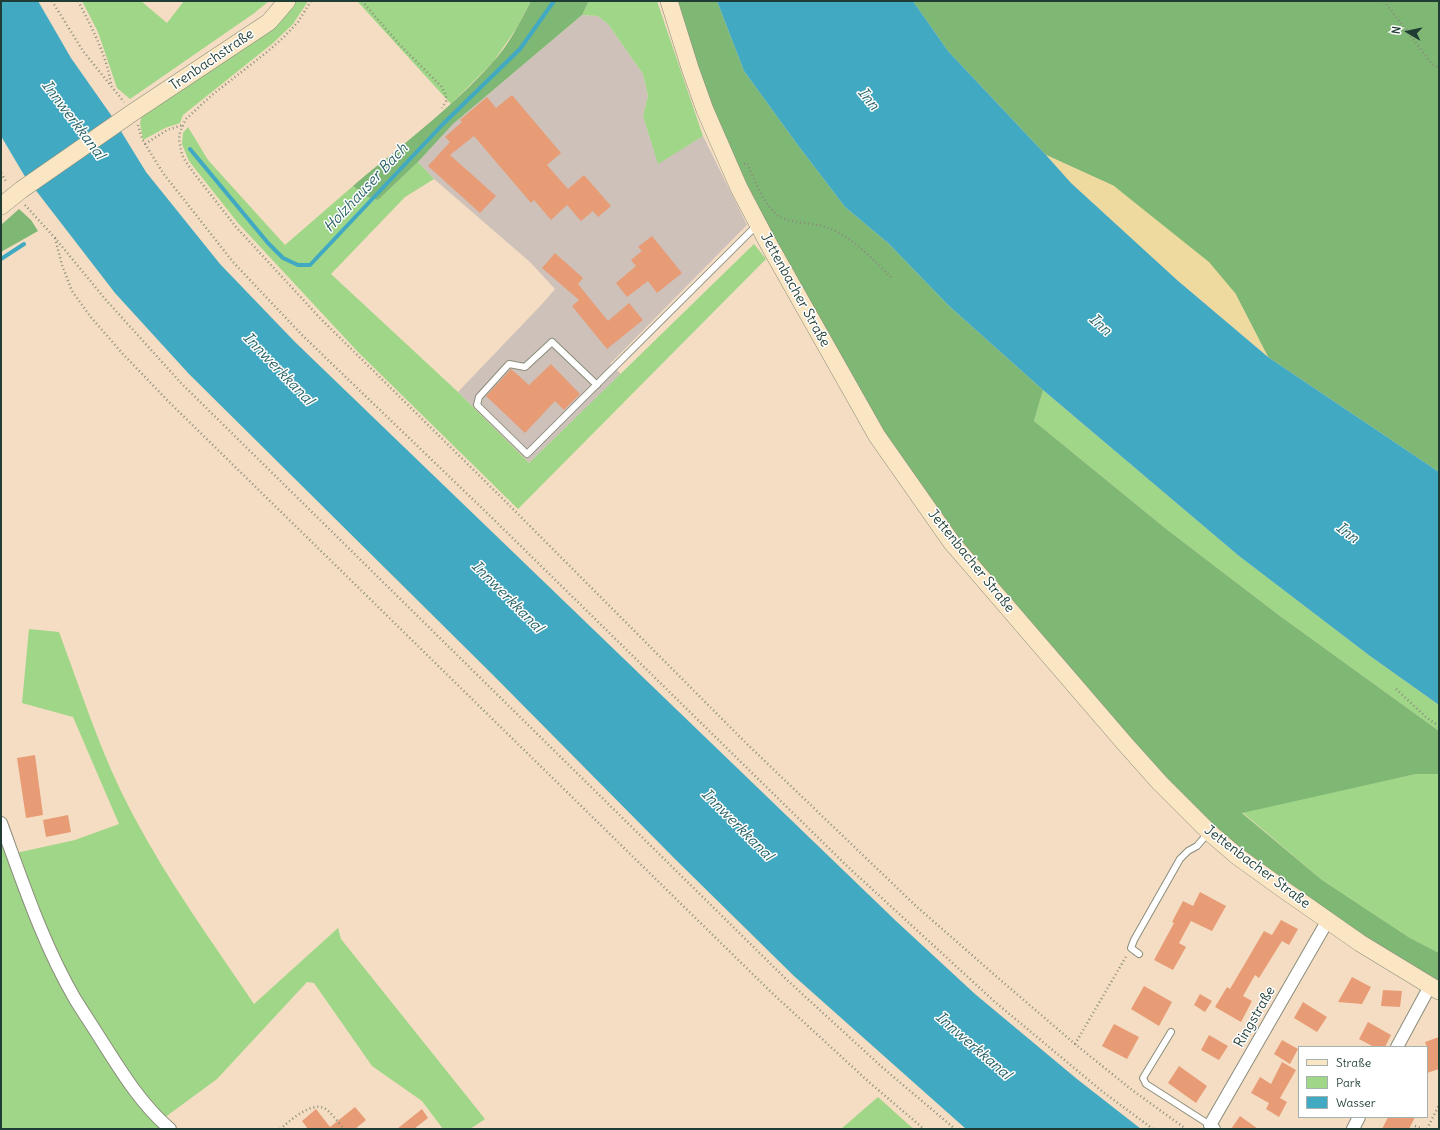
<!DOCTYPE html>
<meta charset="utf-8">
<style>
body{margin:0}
#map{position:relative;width:1440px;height:1130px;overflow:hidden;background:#f4ddc2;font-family:Delius,sans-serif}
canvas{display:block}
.frame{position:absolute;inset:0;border:2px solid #1f3d34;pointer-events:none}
.legend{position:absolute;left:1298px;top:1046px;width:130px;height:72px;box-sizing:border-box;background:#fff;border:1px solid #a5b1ae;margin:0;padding:5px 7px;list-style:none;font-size:12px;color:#1f3d34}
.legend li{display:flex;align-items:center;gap:8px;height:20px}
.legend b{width:20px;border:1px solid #a5b1ae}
.north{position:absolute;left:1388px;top:12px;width:40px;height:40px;-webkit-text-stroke:3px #fff;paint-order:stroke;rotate:279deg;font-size:11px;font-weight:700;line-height:16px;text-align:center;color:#1f3d34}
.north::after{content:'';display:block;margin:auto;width:14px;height:18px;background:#1f3d34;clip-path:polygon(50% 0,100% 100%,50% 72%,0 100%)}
</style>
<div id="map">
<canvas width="1440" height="1130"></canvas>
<div class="frame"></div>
<ul class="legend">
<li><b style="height:5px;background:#fbe6c4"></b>Straße</li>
<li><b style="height:11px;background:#9fd688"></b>Park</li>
<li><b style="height:11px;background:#42a9c2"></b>Wasser</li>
</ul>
<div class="north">N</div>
</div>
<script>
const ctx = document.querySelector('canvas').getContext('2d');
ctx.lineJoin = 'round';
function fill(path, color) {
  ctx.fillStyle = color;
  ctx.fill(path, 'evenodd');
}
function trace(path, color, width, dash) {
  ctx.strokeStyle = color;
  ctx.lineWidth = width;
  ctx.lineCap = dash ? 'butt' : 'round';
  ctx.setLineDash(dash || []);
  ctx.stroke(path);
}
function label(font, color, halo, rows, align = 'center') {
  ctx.font = font + ' Delius,sans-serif';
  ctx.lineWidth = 3;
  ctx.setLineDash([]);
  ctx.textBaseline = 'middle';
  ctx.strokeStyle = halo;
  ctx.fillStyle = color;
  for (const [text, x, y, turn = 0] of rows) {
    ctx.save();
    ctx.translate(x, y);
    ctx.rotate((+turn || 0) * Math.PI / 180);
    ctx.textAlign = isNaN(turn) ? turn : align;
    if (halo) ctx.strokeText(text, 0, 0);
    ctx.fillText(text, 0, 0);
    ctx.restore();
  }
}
fill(new Path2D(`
 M582 15 598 16 608 24 643 74 648 96 643 116 658 163 703 136 747 225 610 364 621 374 529 463 458 392 543 303 555 289 530 262 434 179 418 162 453 124Z`), '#cec1ba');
fill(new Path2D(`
 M82 1H141L167 23 184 1H269L253 14 130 99 117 88 98 32Z
 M295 1H308L293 24 273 43 183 115 180 123 165 128 143 140 140 123 142 115Z
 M357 1H531L516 29 493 62 451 104Z
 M589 1H657L703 136 658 164 643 116 648 96 643 74 608 24 598 16 582 15Z
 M188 127 208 160 285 245 353 186 367 197 378 200 418 162 434 179 405 197 331 274 458 392 529 463 754 244 766 259 518 509 358 352 238 223 189 161 182 144 183 133Z
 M1043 390 1239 556 1370 656 1439 705V731L1280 616 1165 528 1034 421Z
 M29 629 59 632C82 694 102 757 133 815 168 881 212 942 254 1004L338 928 341 939 485 1119 470 1129H443L422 1101 372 1066 314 983 307 982 217 1079 164 1118 147 1099 110 1045 73 986 48 936 16 853 75 840 119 824 73 717 22 703Z
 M1416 774H1439V953L1410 938 1322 880 1242 812Z
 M1 842 18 886 71 1004 102 1052 130 1094 163 1129H1Z
 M878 1097 909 1125 914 1129H841Z`), '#9fd688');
fill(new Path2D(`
 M531 1H589L582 15 453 124 418 162 378 200 367 197 353 186C400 146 451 109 492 63 509 45 520 22 531 1Z
 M675 1H717L744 71 797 144 845 207 888 243 949 306 1043 390 1034 421 1165 528 1280 616 1439 731V774H1416L1242 813 1322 880 1410 938 1439 953V983L1365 938 1273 875 1204 818 1151 765 955 535 895 451 843 362 781 252 741 172 713 110Z
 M913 1H1439V472L1268 357 1235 293 1114 186 1046 155 948 51Z
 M19 209 31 220 38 231 1 252V225Z`), '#7fb774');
fill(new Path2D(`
 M1046 155 1114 186 1209 262 1235 293 1268 357 1177 280 1071 183Z`), '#eeda9e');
fill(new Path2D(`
 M1 1H38L71 58 111 115 146 172 220 264 295 342 896 921 975 994 1077 1079 1141 1129H966L794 976 675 859 493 675 189 374 115 293 24 175 1 136Z
 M717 1H913L948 51 1046 155 1071 183 1177 280 1268 357 1439 472V705L1370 656 1239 556 1043 390 949 306 888 243 845 207 797 144 744 71Z`), '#42a9c2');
trace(new Path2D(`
 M190 149 268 243 283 258 298 265H310L443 124 520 49 554 1
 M1 259 24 244`), '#42a9c2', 4);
fill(new Path2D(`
 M512 95 561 153 547 165 568 189 584 175 611 206 598 217 593 211 581 221 567 205 551 220 534 200 531 203 474 136 450 155 496 196 480 213 428 166 450 142 445 137 462 122 460 120 487 97 496 108Z
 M652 236 682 273 657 293 648 281 627 297 616 283 636 266 631 260 642 251 638 247Z
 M555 253 583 278 578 284 608 321 629 303 643 320 607 349 572 306 579 300 542 268Z
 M551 364 580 394 564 410 555 401 525 433 486 396 511 369 529 385Z
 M35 755 43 815 26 818 17 758Z
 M68 815 71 832 46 837 43 820Z
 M1200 892 1226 906 1212 931 1191 921 1179 943 1186 947 1173 970 1154 960 1174 923 1172 922 1183 901 1193 906Z
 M1281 920 1298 929 1289 945 1282 941 1259 978 1255 975 1243 996 1252 1001 1241 1022 1215 1007 1227 987 1230 989 1264 931 1272 935Z
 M1352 977 1371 987 1362 1004 1338 1002Z
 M1144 986 1172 1002 1159 1026 1131 1009Z
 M1383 990 1402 991 1400 1007 1381 1006Z
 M1200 994 1212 1001 1205 1012 1194 1005Z
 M1303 1002 1327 1017 1317 1032 1294 1018Z
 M1368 1022 1391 1035 1385 1047H1374L1359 1039Z
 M1114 1024 1139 1037 1127 1059 1102 1046Z
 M1209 1035 1228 1046 1219 1060 1201 1050Z
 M1439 1037V1069L1427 1073V1047L1425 1042Z
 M1282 1040 1298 1049 1290 1064 1274 1054Z
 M1282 1062 1296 1070 1280 1098 1287 1102 1279 1117 1266 1109 1269 1103 1251 1093 1260 1077 1271 1084Z
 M1179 1066 1207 1086 1196 1103 1168 1083Z
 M355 1107 366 1120 355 1129H308L302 1121 316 1109 330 1127Z
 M422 1109 428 1118 414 1129H397Z
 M1240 1116 1258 1129H1231Z
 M1388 1117H1415L1409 1129H1382Z`), '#e89c76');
const lane = new Path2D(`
 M597 385 552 342 525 367 509 364 479 397 477 405 527 454 757 225
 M1139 954 1131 948 1134 940 1180 859 1188 851 1197 846 1208 833
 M1171 1032 1143 1078 1146 1084 1210 1125`);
const street = new Path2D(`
 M1 823C23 883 43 944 75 999 85 1015 95 1030 105 1046 124 1076 143 1106 170 1129
 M1397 1047 1430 986
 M1214 1129 1210 1125 1328 920
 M1353 1129 1359 1117`);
const secondary = new Path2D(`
 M669 1 690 68 705 110 739 188 768 243 877 436 952 543 1126 745 1160 783 1209 832 1237 856 1280 887 1360 943 1439 991
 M1 206 21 190 132 113 269 22 287 1`);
trace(lane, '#8a8d7b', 8);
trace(street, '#8a8d7b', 14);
trace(secondary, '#8a8d7b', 18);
trace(new Path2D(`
 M52 1 83 51 124 102
 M78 1C92 28 106 54 111 84
 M311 1 298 22 284 37 267 52 212 95 186 119 180 132 179 139 182 155 186 162 193 172 236 227 320 318 508 504 747 744 916 906 997 977 1075 1044 1132 1090 1186 1129
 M362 1 399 44 441 86 446 95V101L442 108
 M1384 1 1431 63 1439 68
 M138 125 142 139 163 173 233 262 302 335 485 511 847 866 995 1002 1103 1092 1153 1129
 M145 144 167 130 183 125
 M744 164 747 163C755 180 762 201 776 214 785 223 814 223 826 227 852 236 873 260 892 278
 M1 173 7 183
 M25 205 55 238 106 300 181 383 786 979 883 1068 955 1129
 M55 238 62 265 72 291 90 316 122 353 169 402 772 993 870 1083 924 1129
 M1396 689 1427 718 1439 726
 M1075 1044 1127 955
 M1415 1126 1423 1129
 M280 1129C290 1121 310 1102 324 1108 329 1110 339 1123 343 1128
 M1427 1129 1439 1105`), '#8a8d7b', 2.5, [1, 3]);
trace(lane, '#fff', 6);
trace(street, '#fff', 12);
trace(secondary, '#fbe6c4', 17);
label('14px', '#1f3d34', '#fff', [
 ["Trenbachstraße",212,60,-34],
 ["Jettenbacher Straße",795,290,61],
 ["Jettenbacher Straße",971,561,51],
 ["Jettenbacher Straße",1257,867,37],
 ["Ringstraße",1255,1017,-60]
]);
label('italic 15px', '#2b6366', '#fff', [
 ["Inn",868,99,51],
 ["Innwerkkanal",73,120,53],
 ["Holzhauser Bach",366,188,-47],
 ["Inn",1100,325,42],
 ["Innwerkkanal",278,369,46],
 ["Inn",1347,533,37],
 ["Innwerkkanal",507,597,45],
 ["Innwerkkanal",737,825,45],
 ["Innwerkkanal",973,1046,41]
]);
</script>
